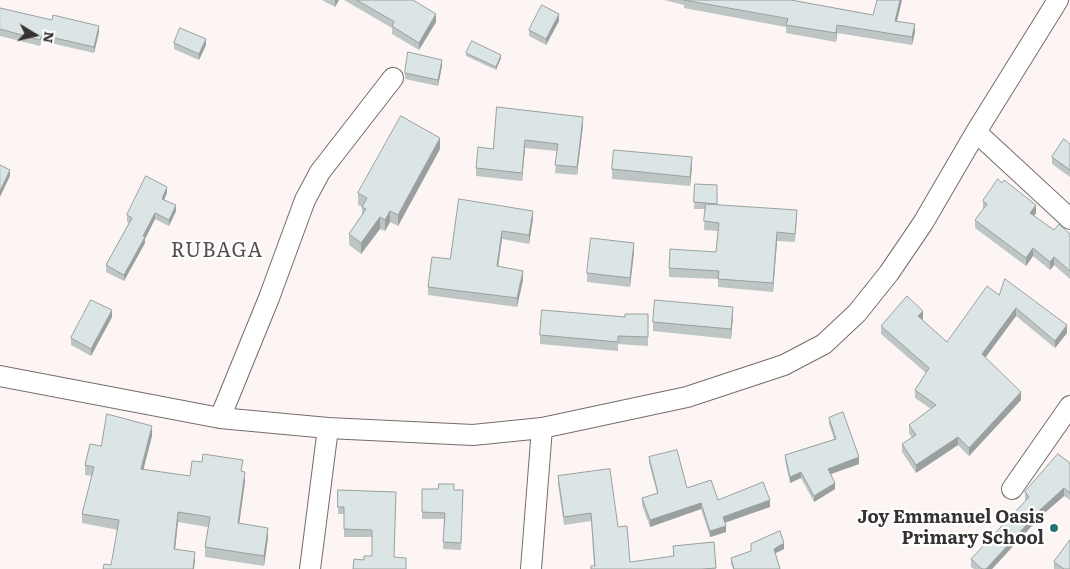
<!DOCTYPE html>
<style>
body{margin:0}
#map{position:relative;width:1070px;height:569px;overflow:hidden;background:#fdf5f3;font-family:Literata,serif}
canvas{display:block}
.north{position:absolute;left:10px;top:10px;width:50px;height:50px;-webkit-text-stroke:4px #fff;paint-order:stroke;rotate:99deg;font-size:14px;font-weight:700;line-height:20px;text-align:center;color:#363231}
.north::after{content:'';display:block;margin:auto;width:18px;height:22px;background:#363231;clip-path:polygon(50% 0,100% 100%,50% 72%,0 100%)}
</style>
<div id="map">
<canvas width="1070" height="569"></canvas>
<div class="north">N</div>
</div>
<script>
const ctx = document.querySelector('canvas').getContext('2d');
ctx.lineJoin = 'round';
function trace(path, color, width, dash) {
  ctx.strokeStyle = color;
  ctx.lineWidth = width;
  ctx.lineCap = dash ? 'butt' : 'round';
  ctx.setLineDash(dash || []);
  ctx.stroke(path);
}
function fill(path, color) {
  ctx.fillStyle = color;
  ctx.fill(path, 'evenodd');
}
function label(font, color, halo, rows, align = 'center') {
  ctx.font = font + ' Literata,serif';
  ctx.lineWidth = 4.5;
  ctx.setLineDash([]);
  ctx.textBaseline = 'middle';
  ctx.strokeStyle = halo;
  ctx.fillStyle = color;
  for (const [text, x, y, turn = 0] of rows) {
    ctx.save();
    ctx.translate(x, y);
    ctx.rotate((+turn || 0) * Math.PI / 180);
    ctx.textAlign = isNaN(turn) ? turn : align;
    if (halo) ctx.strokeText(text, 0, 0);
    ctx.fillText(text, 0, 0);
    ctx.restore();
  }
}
const minor = new Path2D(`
 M976 132 1070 219
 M0 376 220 418 328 428 473 435 542 428 687 397 784 365 824 344 857 313 889 273 923 223 976 132 1058 0
 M220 418 269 298 305 200 320 172 393 78
 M1012 489 1070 406
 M310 569 328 428
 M531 569 542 428`);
trace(minor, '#746d6b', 22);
trace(minor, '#fff', 20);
fill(new Path2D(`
 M322 0H339L335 7Z
 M344 0H413L436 22 419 50 392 34V28Z
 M664 0H791L873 15 902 0 897 21 915 32 912 45 837 33 836 42 786 33V27L684 8V5Z
 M0 8 99 32 94 53 42 41 40 46 0 36Z
 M559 21 546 45 529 36V30Z
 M174 43 206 45 199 60 174 49Z
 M466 53 501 58 496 70 466 56Z
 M442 66 438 86 405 79V73Z
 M497 107 583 125 577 175 555 173 557 151 525 148 522 181 476 176V168L493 149Z
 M1070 144V177L1052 164V157Z
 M440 149 398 226 390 222 385 231 380 229 361 254 349 245V234L362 215V207L358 205V193Z
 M692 167 690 186 612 179V169Z
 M695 184 717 185V205L797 219 795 242 777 241 773 292 718 287V279L669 277V268L716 252 718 231 704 230 705 209H694Z
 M167 193 164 200 176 211 169 226 155 219 145 239V243L124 281 106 272V265L129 223 127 222V215Z
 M459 199 533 219 529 244 502 239 498 266 523 280 517 307 428 295V287L450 259Z
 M983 201 1036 213 1034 216 1054 230 1070 234V279L1054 265 1050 270 1033 256 1026 266 975 228V220L983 209Z
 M634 252 630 287 587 282V273Z
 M999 295 1067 333 1055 348 1016 316 985 358 1021 400 969 456 958 445 916 473 902 452V444L912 438 909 433V425L931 409 915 398V390L926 373 881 334V326L923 319 922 320 947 342Z
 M648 314V346L618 344V351L540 344V335L625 317Z
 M733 316 731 339 653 331V322Z
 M112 317 91 356 71 345V338Z
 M829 418 859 464 831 474 835 489 814 502 801 478 790 483 785 461V455L834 439 829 424Z
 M152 436 143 470 190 476 243 471 245 482 239 523 268 538 264 566 205 557V547L208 527 178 522 175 550 195 562 111 565 118 530 82 523V514L92 476 85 475V465L101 446Z
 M649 457 687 488 718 500 770 507 725 523 726 532 710 537 701 509 650 527 642 505V498L657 493 649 463Z
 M1070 463V500L1064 496 1041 516 992 569H974L971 567V559L1026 501 1025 500V492Z
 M558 476 618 527 630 562 673 557V546L714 542 716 569H591L594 566 591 521 564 525 558 484Z
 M422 489 463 490 461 550 443 549 444 519H422Z
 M338 490 396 492 394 558 364 560 372 556V537H344V514H338Z
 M751 544 784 549 775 553 780 569H733L731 564V558L751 551Z
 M1054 562 1070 569H1054Z`), '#bdc5c5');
fill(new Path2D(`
 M335 0H339L335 7Z
 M900 0H902L895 29V21Z
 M436 14V22L419 50V43Z
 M559 14V21L546 45V39Z
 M915 24V32L912 45V37Z
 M837 25V33L836 42V33Z
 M99 26V32L94 53V47Z
 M206 39V45L199 60V54Z
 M501 55V58L496 70V67Z
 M442 60V66L438 86V80Z
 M583 117V125L577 175V167Z
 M440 138V149L398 226V215Z
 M525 140V148L522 181V173Z
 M692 157V167L690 186V177Z
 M10 170V176L0 197V191Z
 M167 187V193L162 205V199Z
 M176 205V211L169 226V220Z
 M1036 205V213L1030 221V213Z
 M390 211V222L385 231V220Z
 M533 211V219L529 244V235Z
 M155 213V219L145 239V243L124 281V275Z
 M380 217V229L361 254V243Z
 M502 231V239L497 275V266Z
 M777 232V241L773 292V283Z
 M634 243V252L630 287V278Z
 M1033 248V256L1026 266V258Z
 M1054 257V265L1050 270V262Z
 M523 271V280L517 307V298Z
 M733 307V316L731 339V329Z
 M1016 308V316L982 362V354Z
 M112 310V317L91 356V349Z
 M923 311V319L918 324V316Z
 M1067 325V333L1055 348V341Z
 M1021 392V400L969 456V448Z
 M152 426V436L141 479V469Z
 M958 437V445L916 473V465Z
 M859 457V464L828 475V469Z
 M245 472V482L238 533V523Z
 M801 472V478L790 483V477Z
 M835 483V489L814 502V496Z
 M1064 488V496L1041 516 992 569H986L1041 509Z
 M770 500V507L723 523V517Z
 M701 503V509L650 527V520Z
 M178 512V522L174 559V549Z
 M726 526V532L710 537V531Z
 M268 528V538L264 566V556Z
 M784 543V549L774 554V549Z
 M195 552V562L194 569H193Z`), '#9aa0a0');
const building = new Path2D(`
 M357 0H413L436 14 419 43 392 26 394 22Z
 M684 0H791L873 15 877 0H900L895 21 915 24 912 37 837 25 836 33 786 25 788 19Z
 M542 5 559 14 546 39 529 30Z
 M0 8 52 20 53 15 99 26 94 47 42 35 40 40 0 29Z
 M180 28 206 39 199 54 174 43Z
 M472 41 501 55 496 67 466 53Z
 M408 52 442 60 438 80 405 73Z
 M497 107 583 117 577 167 555 165 558 144 525 140 522 173 476 168 478 147 493 149Z
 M401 116 440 138 398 215 390 211 385 220 380 217 361 243 349 234 366 209 362 207 367 198 358 193Z
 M1064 139 1070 144V170L1052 157Z
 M614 150 692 157 690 177 612 169Z
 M0 165 10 170 0 191Z
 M146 176 167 187 162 199 176 205 169 220 155 213 143 236 145 237 124 275 106 265 132 218 127 215Z
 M998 179 1002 183 1004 180 1036 205 1030 213 1054 230 1059 224 1070 234V271L1054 257 1050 262 1033 248 1026 258 975 220 987 204 983 201Z
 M695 184 717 185V204L694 202Z
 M459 199 533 211 529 235 502 231 497 266 523 271 517 298 428 287 432 257 450 259Z
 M706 204 797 210 795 234 777 232 773 283 718 279 719 271 669 268 670 249 716 252 719 223 704 221Z
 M591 238 634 243 630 278 587 273Z
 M1005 279 1067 325 1055 341 1016 308 982 354 1021 392 969 448 958 437 916 465 902 444 916 435 909 425 936 405 915 390 929 368 881 326 907 296 923 311 918 316 947 342 987 286 999 295Z
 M91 300 112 310 91 349 71 338Z
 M655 300 733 307 731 329 653 322Z
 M542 310 625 317V314H648V337L618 336V342L540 335Z
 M843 412 859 457 828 469 835 483 814 496 801 472 790 477 785 455 836 439 829 418Z
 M107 414 152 426 141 469 190 476 192 461 202 462 203 454 243 460 241 471 245 472 238 523 268 528 264 556 205 547 210 517 178 512 174 549 195 552 193 569H103L104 564 111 565 119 520 82 514 94 467 85 465 90 444 101 446Z
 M677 450 687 488 711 480 718 500 763 482 770 500 723 517 726 526 710 531 701 503 650 520 642 498 658 493 649 457Z
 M1058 454 1070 463V493L1064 488 1041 509 986 569H982L971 559 1029 497 1025 492Z
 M610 469 618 527 627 526 630 562 674 556 673 546 714 542 716 568 702 569H591V566H595L591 513 564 517 558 476Z
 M439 484H454V490H463L461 543 443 542 445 513 422 512V489H438Z
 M338 490 396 492 394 557 406 558V569H353L354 559 364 560V556H372V530L344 529V507H338Z
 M780 531 784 543 774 549 780 569H734L731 558 751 551V544Z
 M1070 540V569H1064L1054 562Z`);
fill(building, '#dce5e5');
trace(building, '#9aa0a0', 1);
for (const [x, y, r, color] of [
 [1054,528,5,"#287377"]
]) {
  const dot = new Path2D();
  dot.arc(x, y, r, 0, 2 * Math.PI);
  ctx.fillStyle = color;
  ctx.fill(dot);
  trace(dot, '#fff', 2);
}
label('bold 18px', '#363231', '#fff', [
 ["Joy Emmanuel Oasis",1044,518],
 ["Primary School",1044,539]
], 'right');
ctx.letterSpacing = '1px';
label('20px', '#554e4d', '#fff', [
 ["RUBAGA",217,251]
]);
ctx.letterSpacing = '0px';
</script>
